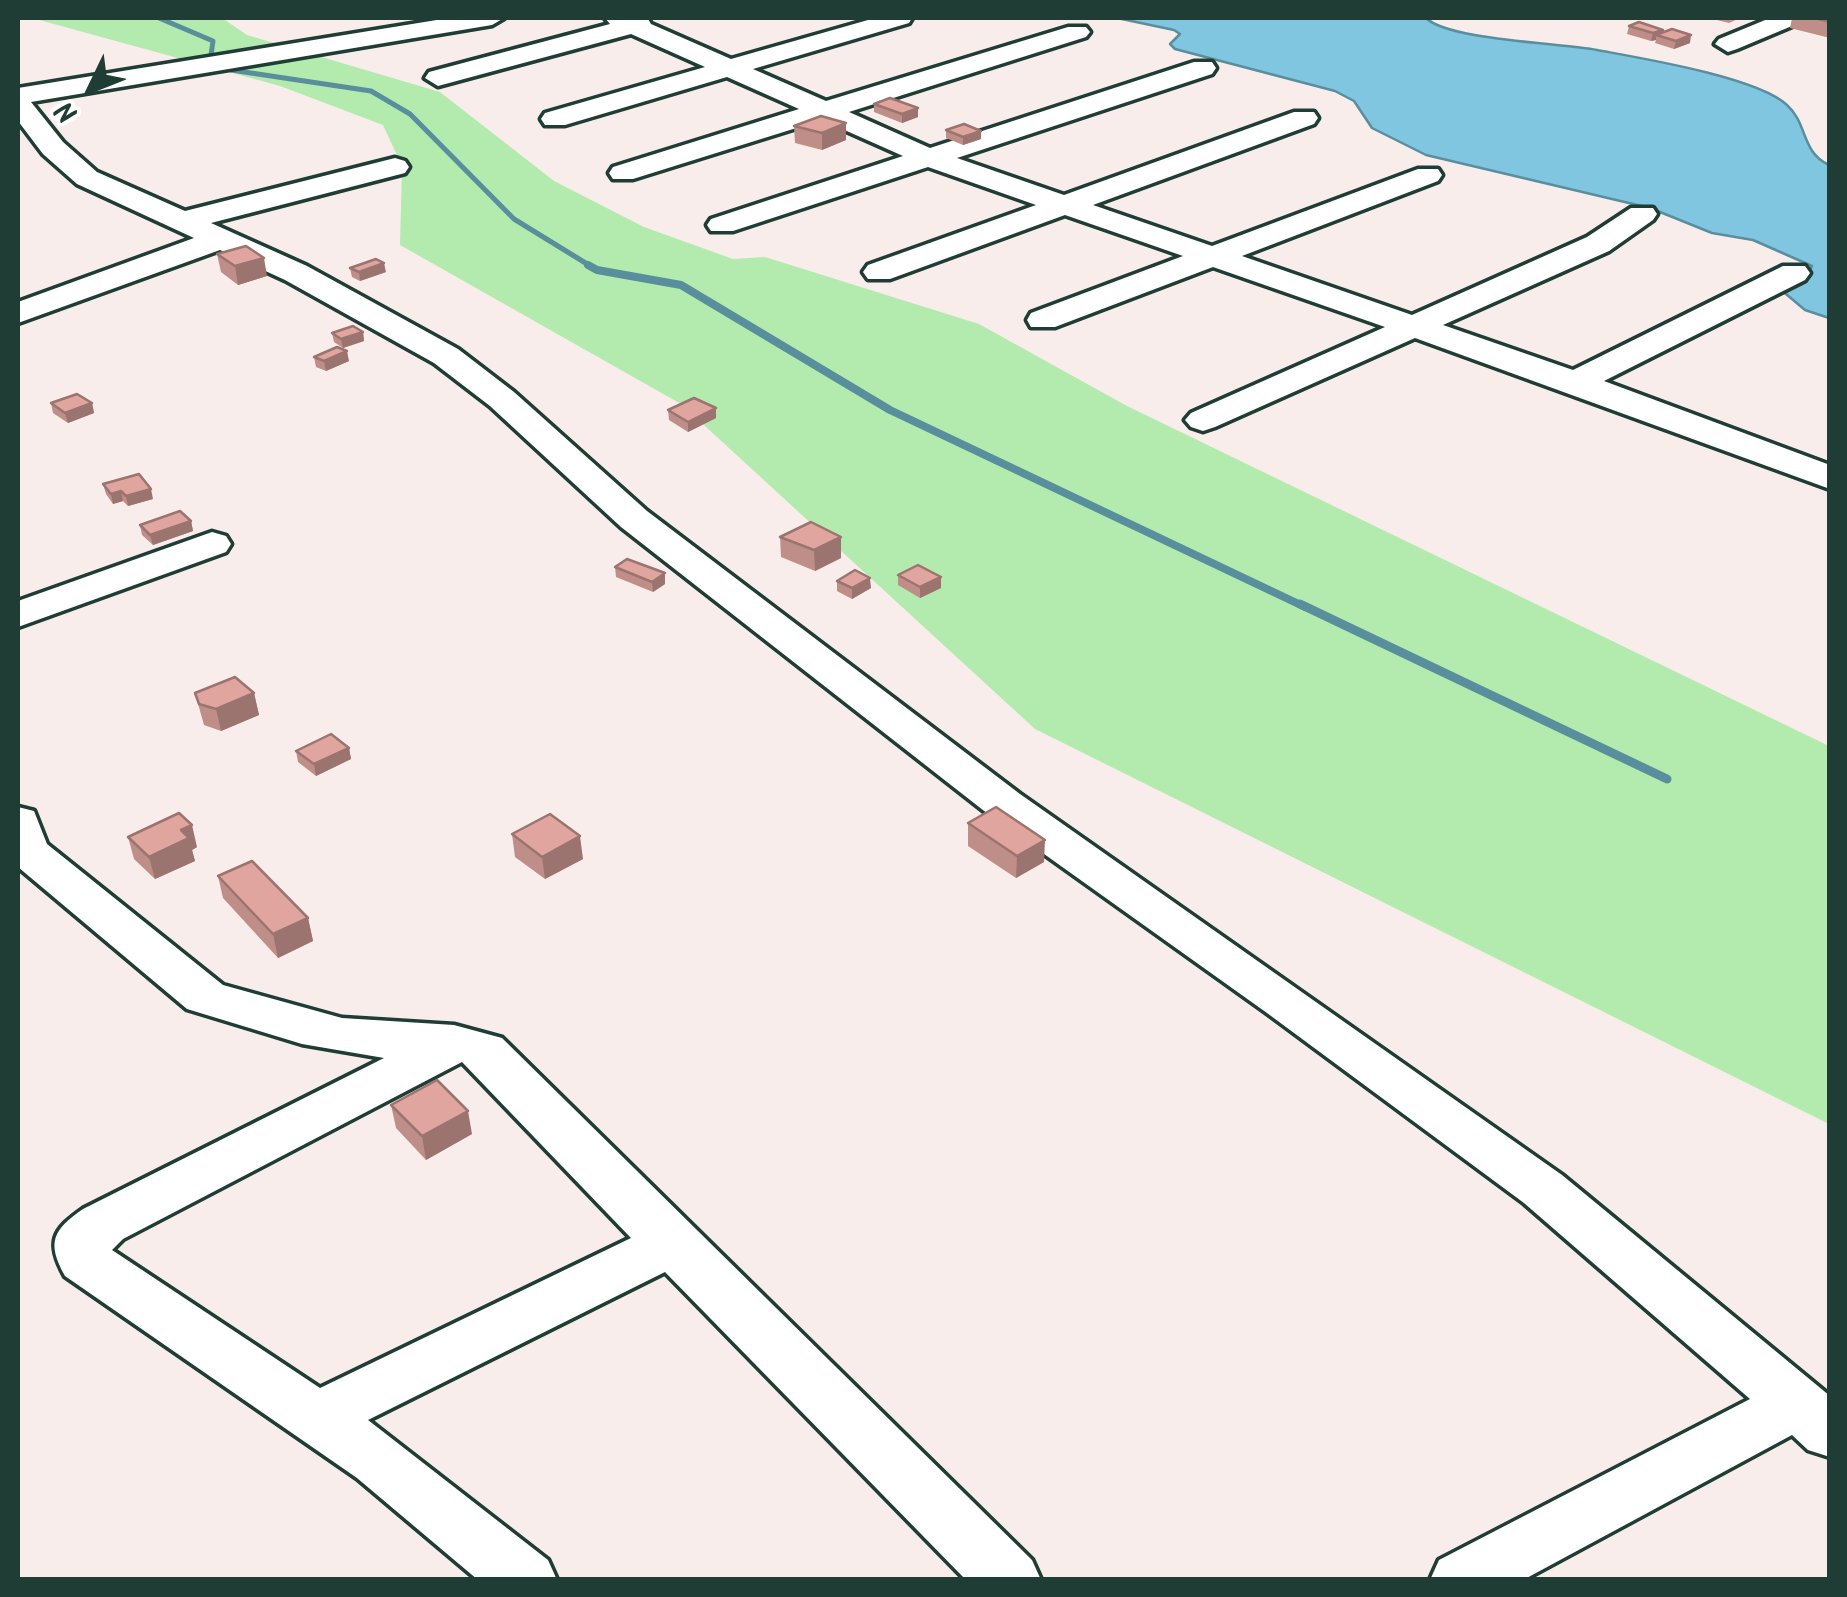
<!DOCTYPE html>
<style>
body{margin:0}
#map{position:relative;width:1847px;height:1597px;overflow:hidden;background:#f9edec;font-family:Kalam,sans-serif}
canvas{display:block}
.frame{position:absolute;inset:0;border:20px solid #1f3d34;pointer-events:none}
.north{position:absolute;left:40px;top:40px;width:100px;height:100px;-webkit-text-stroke:8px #fff;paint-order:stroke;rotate:227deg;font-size:28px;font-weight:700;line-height:40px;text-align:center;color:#1f3d34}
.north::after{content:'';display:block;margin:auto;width:35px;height:45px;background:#1f3d34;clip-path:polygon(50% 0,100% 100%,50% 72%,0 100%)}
</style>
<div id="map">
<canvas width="1847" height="1597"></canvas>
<div class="frame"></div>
<div class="north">N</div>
</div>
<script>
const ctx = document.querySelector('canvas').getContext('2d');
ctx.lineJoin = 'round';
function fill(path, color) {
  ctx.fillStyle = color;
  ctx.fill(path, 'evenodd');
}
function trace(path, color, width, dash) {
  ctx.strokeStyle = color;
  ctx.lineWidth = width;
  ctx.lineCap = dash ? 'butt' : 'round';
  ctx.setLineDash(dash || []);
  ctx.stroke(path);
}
fill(new Path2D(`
 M32 18H222L247 35 440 92 554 181 644 227 733 259 765 257 979 324 1127 406 1829 746V1124L1035 729 681 404 400 245 402 166 383 125 280 86Z`), '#b3eaad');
const water = new Path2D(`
 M1117 18H1426C1448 40 1560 43 1597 50 1640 58 1757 77 1787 105 1808 124 1801 152 1829 165V318L1805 310 1780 289C1797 287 1805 283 1812 266L1753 240 1712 233 1650 208 1426 155 1372 128 1354 101 1335 91 1175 49 1170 44 1180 34 1174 30Z`);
fill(water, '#80c6e1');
trace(water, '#598f9c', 2.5);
trace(new Path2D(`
 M159 18 213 41 211 55
 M231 70 371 91 410 114 514 219 592 267`), '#598f9c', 5);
trace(new Path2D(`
 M588 265 597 270 681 285 890 410 1305 607`), '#598f9c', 8);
trace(new Path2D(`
 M1300 604 1667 779`), '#598f9c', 9);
const minor = new Path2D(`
 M449 18H504L492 25 31 102 63 142 97 172 185 211 395 158 405 161 409 167 405 173 211 223 307 266 458 349 514 392 647 511 1020 794 1562 1175 1830 1396V1457L1808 1450 1792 1435 1523 1580H1430L1439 1560 1750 1399 1524 1203 1267 1013 988 814 621 527 490 406 434 363 285 280 220 250 18 323V302L194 238 77 184 43 154 18 121V88Z
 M605 18 648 19 651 24 731 59 875 18H912L909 23 753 69 826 101 1068 27H1086L1090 32 1086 37 849 112 930 148 1194 62H1212L1216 68 1212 74 957 158 1064 195 1294 112H1314L1318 118 1314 124 1093 205 1212 246 1418 169H1438L1442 175 1438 181 1242 256 1412 315 1587 237 1631 208H1653L1657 214 1653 220 1609 251 1443 325 1573 370 1783 266H1805L1810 273 1805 280 1604 381 1830 465V489L1415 338 1215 427 1203 431 1191 427 1185 420 1191 413 1385 327 1213 267 1055 327H1031L1027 320 1031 313 1183 256 1065 215 890 279H868L863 272 868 265 1036 205 928 167 733 231H711L707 225 711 219 903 156 822 120 633 179H613L609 173 613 167 799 109 727 77 565 125H545L541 119 545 113 705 67 631 34 438 86 425 78 429 72 610 24Z
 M1770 18H1802L1799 23 1737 49 1728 52 1715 44 1719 39Z
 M212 532 226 536 231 544 226 552 18 627V601Z
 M18 807 34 811 47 844 223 985 342 1018 454 1025 502 1038 1032 1560 1041 1580H966L665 1272 368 1420 548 1560 557 1580H478L357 1478 65 1276C46 1242 53 1230 83 1209L384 1058 302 1044 187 1009 18 867ZM462 1062 631 1238 320 1388 112 1250 123 1239Z`);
trace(minor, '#1f3d34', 7);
fill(minor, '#fff');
fill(new Path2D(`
 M1709 18H1740L1729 23Z
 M1792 18H1830V38L1790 28Z
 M1629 26 1663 30 1662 33 1690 43 1674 49 1655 43 1656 40 1651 41 1627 34Z
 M874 104 918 117 902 123 874 112Z
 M846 123V140L822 150 795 143 794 126Z
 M946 130 981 139 963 145 946 138Z
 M217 254 267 276 238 285 221 272Z
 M350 268 386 272 360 281 352 277Z
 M363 332 364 341 343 348 334 342 332 333Z
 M314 357 349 361 326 371 316 367Z
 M51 403H92L94 413 68 423 53 413Z
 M668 410 716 418 688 432 669 420Z
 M103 484 153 499 128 506 123 501 113 504 106 494Z
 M191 521 193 531 153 545 142 535 140 525Z
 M780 537 841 558 815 571 781 557Z
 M615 567 665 573V584L653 592 616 577Z
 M898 575 941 588 920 598 898 585Z
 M837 581 871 588 852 599 837 591Z
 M195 693H254L259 715 221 731 204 725Z
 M349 748 351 759 316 776 298 762 296 751Z
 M968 823 1044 862 1016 878 968 846Z
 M512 834 583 859 545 879 515 857Z
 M128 837 197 847 192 850 195 861 155 879 134 859Z
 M218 876 308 918 313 941 278 958 223 898Z
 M391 1105 472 1134 426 1160 396 1128Z`), '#c08e88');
fill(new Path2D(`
 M1663 30 1661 37 1656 35V40L1651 41 1653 33Z
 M1691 35 1690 43 1674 49 1676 41Z
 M918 108V117L902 123V114Z
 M846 123V140L822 150V133Z
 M981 131V139L963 145V137Z
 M264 258 267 276 238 285 235 266Z
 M384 263 386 272 360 281 359 272Z
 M363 332 364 341 343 348 341 339Z
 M347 351 349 361 326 371 324 361Z
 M92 403 94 413 68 423 65 413Z
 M716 408V418L688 432V422Z
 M151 489 153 499 128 506 126 496Z
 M121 491 123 501 113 504 111 494Z
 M191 521 193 531 153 545 150 535Z
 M841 537V558L815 571 814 550Z
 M665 573V584L653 592 652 582Z
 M941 577V588L920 598V587Z
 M870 578 871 588 852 599V588Z
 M254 693 259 715 221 731 216 709Z
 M349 748 351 759 316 776 314 764Z
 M192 825 197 847 192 850 195 861 155 879 149 857 181 830Z
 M580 836 583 859 545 879 542 857Z
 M1045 840 1044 862 1016 878 1017 856Z
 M308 918 313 941 278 958 273 934Z
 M468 1111 472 1134 426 1160 422 1136Z`), '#9c746f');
const building = new Path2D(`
 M1814 18H1830V22Z
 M1639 22 1663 30 1653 33 1629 26Z
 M1672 29 1691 35 1676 41 1656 35Z
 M890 98 918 108 902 114 874 104Z
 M821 116 846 123 822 133 794 126Z
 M964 124 981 131 963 137 946 130Z
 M246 246 264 258 235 266 217 254Z
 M376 259 384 263 359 272 350 268Z
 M353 326 363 332 341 339 332 333Z
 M337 347 347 351 324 361 314 357Z
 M77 394 92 403 65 413 51 403Z
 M694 398 716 408 688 422 668 410Z
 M139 474 151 489 126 496 121 491 111 494 103 484Z
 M180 511 191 521 150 535 140 525Z
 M811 522 841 537 814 550 780 537Z
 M627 559 665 573 652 582 615 567Z
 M918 565 941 577 920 587 898 575Z
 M855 570 870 578 852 588 837 581Z
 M235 677 254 693 216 709 199 704 195 693Z
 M331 734 349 748 314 764 296 751Z
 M996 807 1045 840 1017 856 968 823Z
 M179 813 192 825 181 830 189 838 149 857 128 837Z
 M550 814 580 836 542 857 512 834Z
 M252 861 308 918 273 934 218 876Z
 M437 1080 468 1111 422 1136 391 1105Z`);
fill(building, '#dfa59e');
trace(building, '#9c746f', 2.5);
</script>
